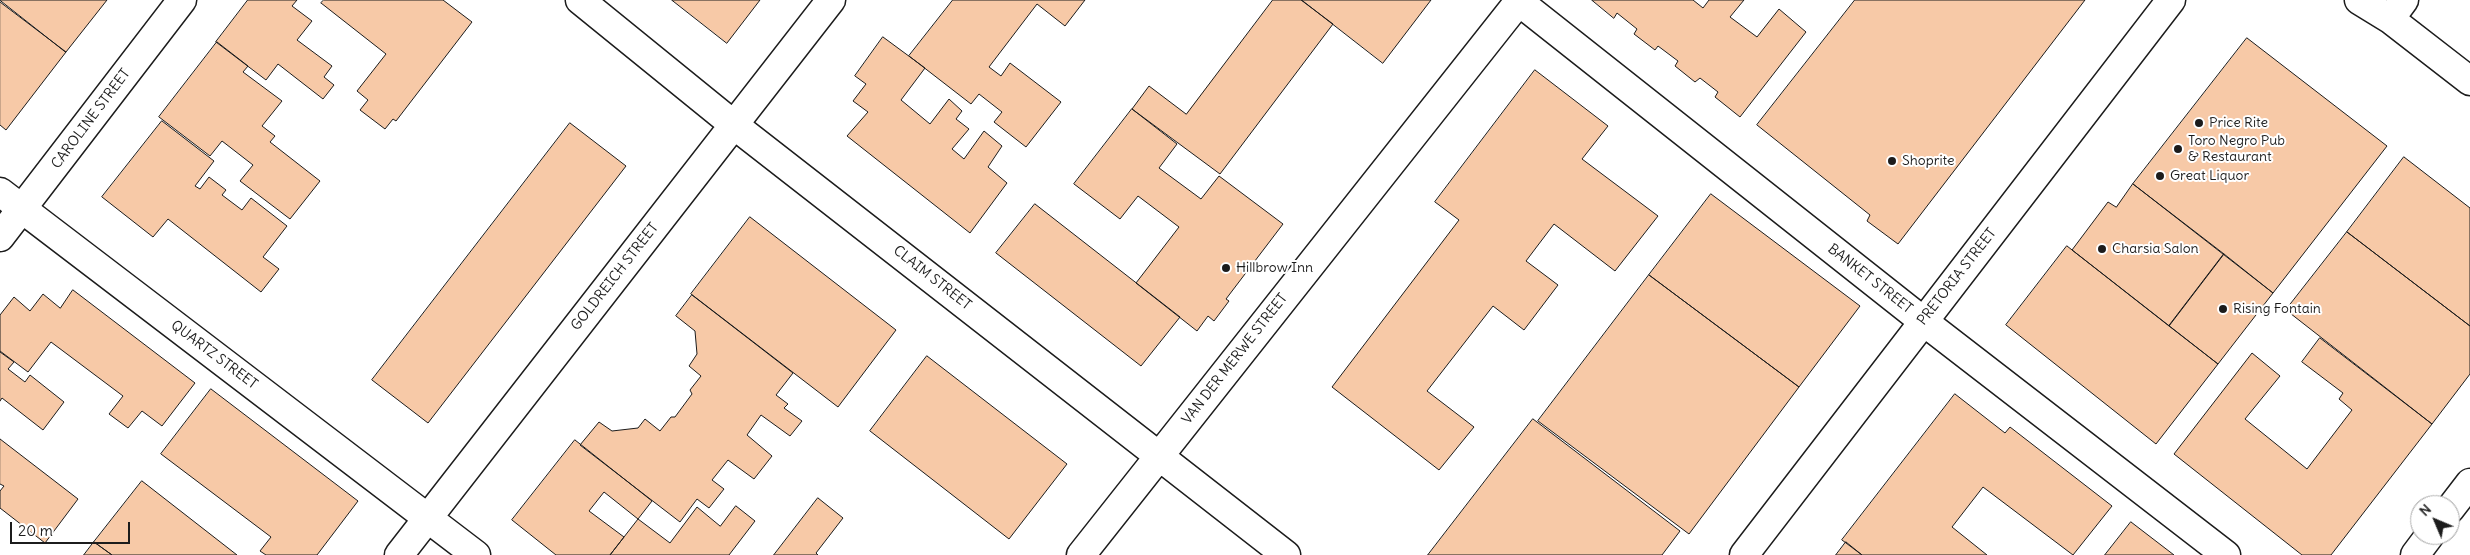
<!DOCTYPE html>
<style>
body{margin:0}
#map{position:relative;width:2470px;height:555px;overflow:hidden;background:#fff;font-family:Delius,sans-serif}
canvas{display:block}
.north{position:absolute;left:2410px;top:495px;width:50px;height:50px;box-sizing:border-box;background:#fff;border:1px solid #a4a4a4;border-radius:50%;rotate:315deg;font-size:14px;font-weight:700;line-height:20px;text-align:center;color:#1c1c1c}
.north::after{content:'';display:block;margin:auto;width:18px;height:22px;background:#1c1c1c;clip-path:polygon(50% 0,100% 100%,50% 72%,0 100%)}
.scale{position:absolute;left:10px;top:522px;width:120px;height:22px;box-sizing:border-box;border:2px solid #1c1c1c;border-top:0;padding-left:6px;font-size:15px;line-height:18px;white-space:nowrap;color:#1c1c1c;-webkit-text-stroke:4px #fff;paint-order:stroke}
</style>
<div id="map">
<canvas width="2470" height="555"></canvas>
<div class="north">N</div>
<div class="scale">20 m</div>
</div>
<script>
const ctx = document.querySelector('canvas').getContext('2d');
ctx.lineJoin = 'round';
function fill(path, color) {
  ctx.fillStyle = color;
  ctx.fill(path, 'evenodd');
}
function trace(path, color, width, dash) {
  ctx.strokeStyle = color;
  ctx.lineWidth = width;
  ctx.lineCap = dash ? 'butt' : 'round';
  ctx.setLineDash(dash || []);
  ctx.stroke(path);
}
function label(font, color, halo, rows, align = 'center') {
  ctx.font = font + ' Delius,sans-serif';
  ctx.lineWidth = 4;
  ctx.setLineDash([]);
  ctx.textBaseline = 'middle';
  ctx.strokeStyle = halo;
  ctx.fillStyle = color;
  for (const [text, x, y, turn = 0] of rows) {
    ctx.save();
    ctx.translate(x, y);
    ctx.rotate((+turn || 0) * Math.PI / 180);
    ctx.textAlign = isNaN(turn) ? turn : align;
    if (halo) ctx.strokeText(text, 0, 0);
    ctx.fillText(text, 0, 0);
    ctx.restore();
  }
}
const building = new Path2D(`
 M0 0H107L66 52Z
 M248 0H297L292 6 312 21 297 40 332 66 324 77 334 85 323 99 278 64 266 80 216 42Z
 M324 0H443L472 22 396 121 393 119 385 129 360 110 368 100 357 91 386 54 321 3Z
 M672 0H760L727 43Z
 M953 0H1085L1065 26 1037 4 989 67 1001 76 1010 63 1061 102 1026 147 994 122 1002 112 979 94 971 104 909 56Z
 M1273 0H1301L1333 24 1220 174 1132 109 1149 86 1186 114Z
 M1302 0H1431L1383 63Z
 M1592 0H1693L1703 8 1709 0H1744L1730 17 1757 37 1779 9 1806 32 1740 117 1715 97 1718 92 1700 78 1695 82 1675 66 1678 61 1658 46 1655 50 1634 34 1637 29 1617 13 1614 18Z
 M1855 0H2085L1898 244 1867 221 1870 215 1757 125Z
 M0 2 66 52 6 130 0 125Z
 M883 37 925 68 901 100 930 124 949 99 962 111 956 119 969 129 952 149 964 159 984 131 1002 146 988 167 1007 183 970 233 847 136 868 112 853 101 866 84 855 76Z
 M2247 38 2387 146 2273 293 2133 184Z
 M217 42 248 66 243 72 282 101 262 126 275 136 270 142 320 181 290 219 240 181 253 165 222 141 210 156 159 117Z
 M1535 70 1608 126 1582 159 1658 216 1615 271 1554 224 1526 261 1558 285 1524 330 1493 306 1427 391 1474 427 1439 470 1332 387 1459 220 1435 202Z
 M1132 109 1177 144 1159 168 1201 199 1219 176 1283 224 1226 299 1229 301 1214 321 1208 316 1197 331 1136 283 1179 227 1138 196 1120 219 1074 184Z
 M162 121 214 161 195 186 200 189 209 177 226 190 222 195 242 210 251 198 287 226 263 257 279 269 261 292 168 219 153 237 102 197Z
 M570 123 626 166 428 423 372 380Z
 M2404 157 2470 208V326L2347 232Z
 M2133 184 2224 254 2169 326 2072 250 2108 202 2116 207Z
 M1711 194 1860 306 1799 387 1649 275Z
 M1035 204 1180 317 1141 366 996 253Z
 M750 217 896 330 838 407 691 294Z
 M2347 232 2470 326V374L2432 424 2286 310Z
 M2067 246 2218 364 2156 444 2006 325Z
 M2224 254 2273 293 2218 364 2169 326Z
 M1649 275 1799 387 1689 534 1538 421Z
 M73 290 195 383 162 426 142 411 128 428 109 414 123 396 51 342 28 372 0 351V315L14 297 30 311 43 294 60 308Z
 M692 295 793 373 776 395 788 404 784 408 802 421 790 436 761 415 747 435 772 456 754 479 728 460 712 480 724 489 709 508 697 499 680 522 580 445 599 422 612 431 638 428 645 419 660 431 671 417H675L692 394 690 390 701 376 689 366 697 354 695 331 676 316Z
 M2320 338 2432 424 2331 555H2302L2174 454 2252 353 2280 376 2245 419 2307 469 2352 410 2339 399 2343 393 2302 362Z
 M0 352 14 362 8 369 25 382 30 375 64 402 43 430 2 398 0 401Z
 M927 356 1067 464 1009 539 870 431Z
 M211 389 358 501 317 555H266L260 551 271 537 161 454Z
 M1955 394 2005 433 2010 427 2112 506 2073 555 1983 487 1952 527 1987 555H1862L1842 540Z
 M1533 419 1680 531 1662 555H1428Z
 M0 439 78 499 45 543 0 508V491L4 486 0 484Z
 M575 440 652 501 638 519 604 492 589 511 624 537 610 555H556L512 520Z
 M142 481 237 555H112L94 542Z
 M818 498 843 518 816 553 818 555H774Z
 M736 506 755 521 729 555H610L638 519 670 543 697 507 720 526Z
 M2131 522 2174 555H2105Z
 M94 542 112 555H84Z
 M1846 542 1862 555H1836Z`);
fill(building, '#f7c9a7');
trace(building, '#1c1c1c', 1);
const minor = new Path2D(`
 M580 0 734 125 1286 555
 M1517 0 1923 321 2226 555
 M2359 0 2390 19 2470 81
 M2390 19 2404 0
 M0 192 476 555
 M0 237 182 0
 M2450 509 2470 483
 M399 555 831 0
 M1081 555 1520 0
 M1744 555 2171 0
 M2415 555 2430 535`);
trace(minor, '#1c1c1c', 31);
trace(minor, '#fff', 28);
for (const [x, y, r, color] of [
 [2199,123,5,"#1c1c1c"],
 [2178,149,5,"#1c1c1c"],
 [1892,161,5,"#1c1c1c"],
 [2160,176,5,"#1c1c1c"],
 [2102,249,5,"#1c1c1c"],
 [1226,268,5,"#1c1c1c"],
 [2223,309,5,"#1c1c1c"]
]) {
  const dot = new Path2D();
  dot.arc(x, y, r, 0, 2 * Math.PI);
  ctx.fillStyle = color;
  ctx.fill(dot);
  trace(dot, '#fff', 2);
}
label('14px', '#1c1c1c', '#fff', [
 ["CAROLINE STREET",91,119,-53],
 ["GOLDREICH STREET",615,277,-52],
 ["PRETORIA STREET",1957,277,-52],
 ["CLAIM STREET",932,278,38],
 ["BANKET STREET",1870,279,38],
 ["QUARTZ STREET",214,355,37],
 ["VAN DER MERWE STREET",1235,359,-52]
]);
label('14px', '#1c1c1c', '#fff', [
 ["Price Rite",2209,123],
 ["Toro Negro Pub",2188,141],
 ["& Restaurant",2188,157],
 ["Shoprite",1902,161],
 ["Great Liquor",2170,176],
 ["Charsia Salon",2112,249],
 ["Hillbrow Inn",1236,268],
 ["Rising Fontain",2233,309]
], 'left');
</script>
